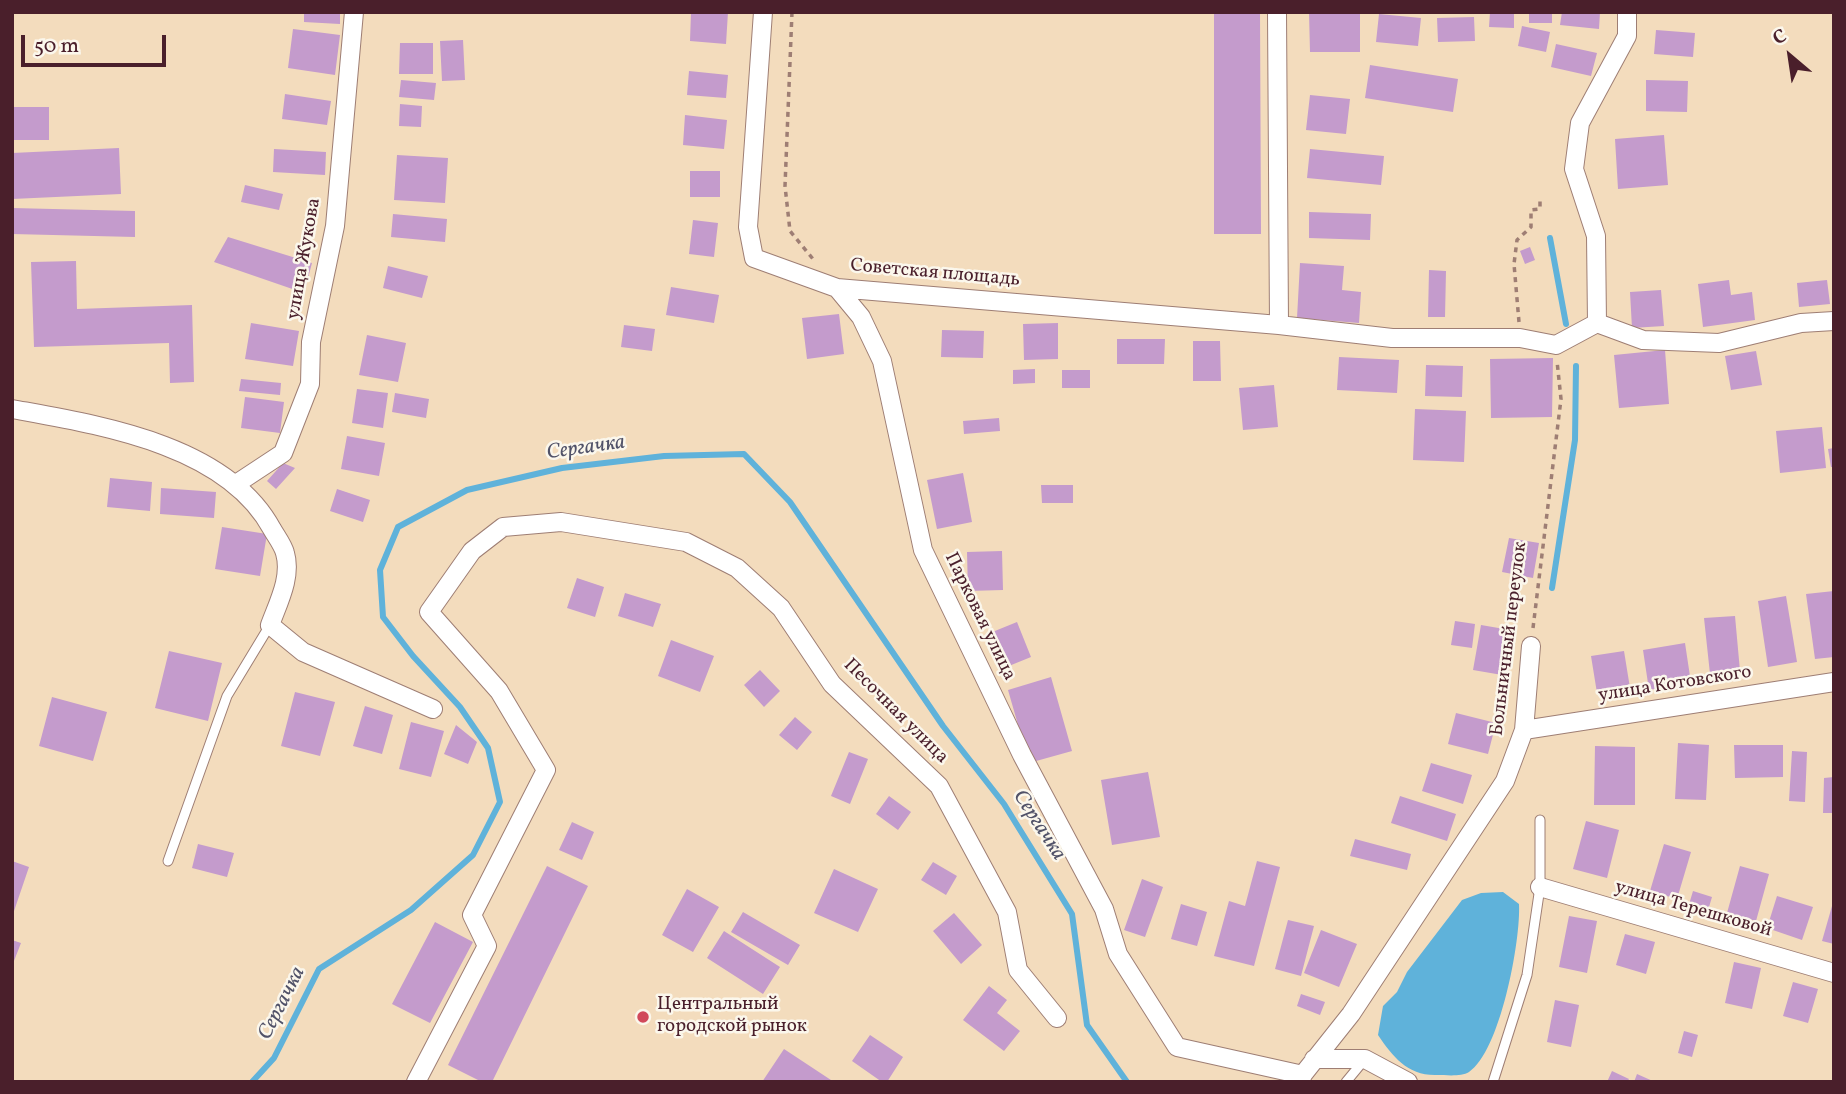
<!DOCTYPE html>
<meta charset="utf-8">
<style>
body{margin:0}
#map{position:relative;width:1846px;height:1094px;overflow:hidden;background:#f3dcbd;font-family:Vollkorn,serif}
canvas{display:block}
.frame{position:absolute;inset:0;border:14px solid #4a1f2b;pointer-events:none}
.north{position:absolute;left:1755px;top:21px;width:70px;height:70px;-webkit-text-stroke:5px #fbf7ec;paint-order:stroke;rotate:331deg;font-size:19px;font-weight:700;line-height:28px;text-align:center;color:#4a1f2b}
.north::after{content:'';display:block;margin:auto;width:24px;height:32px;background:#4a1f2b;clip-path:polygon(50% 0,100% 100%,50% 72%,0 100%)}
.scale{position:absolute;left:21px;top:35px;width:145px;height:32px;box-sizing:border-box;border:4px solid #4a1f2b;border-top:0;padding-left:9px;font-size:21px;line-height:24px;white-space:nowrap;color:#4a1f2b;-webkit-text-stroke:5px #fbf7ec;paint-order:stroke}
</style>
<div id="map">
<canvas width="1846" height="1094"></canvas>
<div class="frame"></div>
<div class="north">С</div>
<div class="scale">50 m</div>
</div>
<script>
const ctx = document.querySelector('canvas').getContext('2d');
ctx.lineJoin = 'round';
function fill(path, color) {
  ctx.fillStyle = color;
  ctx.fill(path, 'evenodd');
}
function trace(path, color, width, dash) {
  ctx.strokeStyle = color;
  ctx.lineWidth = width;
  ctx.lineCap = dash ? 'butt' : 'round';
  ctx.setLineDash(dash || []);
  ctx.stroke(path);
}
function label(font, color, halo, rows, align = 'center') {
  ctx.font = font + ' Vollkorn,serif';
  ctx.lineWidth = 5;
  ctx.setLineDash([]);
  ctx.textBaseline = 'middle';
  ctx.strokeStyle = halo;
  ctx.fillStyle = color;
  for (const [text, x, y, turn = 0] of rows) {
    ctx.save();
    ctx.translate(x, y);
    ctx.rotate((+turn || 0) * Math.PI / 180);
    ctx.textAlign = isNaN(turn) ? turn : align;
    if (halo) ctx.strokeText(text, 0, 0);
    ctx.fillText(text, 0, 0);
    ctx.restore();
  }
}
fill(new Path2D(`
 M1503 892 1519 904C1521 941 1500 1052 1469 1072 1461 1077 1446 1075 1437 1075 1408 1076 1393 1057 1378 1035L1383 1006 1397 992 1407 972 1462 900 1481 893Z`), '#5fb2da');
trace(new Path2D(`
 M1550 238 1566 324
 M1552 588 1575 440 1576 366
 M252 1082 274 1058 319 969 411 910 473 855 500 802 488 748 460 707 413 656 383 617 380 570 398 527 467 490 562 468 664 456 744 454 790 502 943 726 1004 804 1072 914 1087 1025 1127 1082`), '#5fb2da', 6);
fill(new Path2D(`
 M304 12H340V24L304 22Z
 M691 12H728L726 44 690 41Z
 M1214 12H1260L1261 234H1214Z
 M1309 12H1360V52H1310Z
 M1490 12H1514V28L1489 27Z
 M1529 12H1552V23H1529Z
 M1562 12H1600L1599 29 1560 25Z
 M1379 14 1421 18 1418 46 1376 42Z
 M1474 17 1475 41 1438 42 1437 18Z
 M1522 26 1550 32 1546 52 1518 46Z
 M293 29 340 35 335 75 288 68Z
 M1656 30 1695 33 1693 57 1654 54Z
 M463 40 465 80 442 81 440 41Z
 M400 43H433V74H399Z
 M1556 44 1597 53 1591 76 1551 67Z
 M1370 65 1458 79 1453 112 1365 98Z
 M689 71 728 75 726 98 687 95Z
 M401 80 436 83 434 100 399 97Z
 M1646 80 1688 81 1687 112 1646 111Z
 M285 94 331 101 327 125 282 119Z
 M1310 95 1350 99 1346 134 1306 130Z
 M400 104 422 106 421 127 399 126Z
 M12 107H49V140H12Z
 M685 115 727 120 724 149 683 145Z
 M1664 135 1668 185 1618 189 1615 139Z
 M119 148 121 194 12 199V153Z
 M274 149 326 152 325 175 273 172Z
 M1310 149 1384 156 1381 185 1307 178Z
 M397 155 448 158 445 203 394 200Z
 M690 171H720V197H690Z
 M245 185 283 194 279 210 241 202Z
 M12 208 135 211V237L12 234Z
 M1309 212 1371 214 1370 240 1309 238Z
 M393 214 447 219 445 242 391 237Z
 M693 220 718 223 714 257 689 254Z
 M228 237 312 263 304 293 214 262Z
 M1530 247 1535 260 1525 264 1520 251Z
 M76 261 77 309 192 305 194 382 170 383 169 343 34 347 31 262Z
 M1300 263 1344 266 1342 290 1361 292 1359 323 1297 318Z
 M388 266 428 276 422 298 383 288Z
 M1429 270 1446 271 1445 317H1428Z
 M1729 280 1731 295 1752 292 1755 320 1703 327 1698 284Z
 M1827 280 1830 304 1799 307 1797 283Z
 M671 287 719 295 714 323 666 315Z
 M1661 290 1664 326 1632 328 1630 292Z
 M839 314 844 354 807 359 802 318Z
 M251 323 299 331 293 366 245 359Z
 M1058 323V359L1024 360 1023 324Z
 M624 325 655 329 652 351 621 347Z
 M942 330 984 331 983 358 941 357Z
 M367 335 406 343 398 382 359 375Z
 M1117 339H1165L1164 364H1117Z
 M1193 341H1220L1221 381H1193Z
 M1665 350 1669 404 1619 408 1614 355Z
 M1756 351 1762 385 1731 390 1725 356Z
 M1339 357 1399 360 1397 393 1337 390Z
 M1553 358 1552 417 1491 418 1490 359Z
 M1426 365 1463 366 1462 397 1425 396Z
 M1035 369V383L1013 384V370Z
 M1062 370H1090V388H1062Z
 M241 379 281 383 280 395 239 391Z
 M1274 385 1278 427 1243 430 1239 388Z
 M357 389 388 393 383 428 352 423Z
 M395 393 429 399 426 418 392 412Z
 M245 397 284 402 280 433 241 428Z
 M1415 409 1466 411 1464 462 1413 460Z
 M999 418 1000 431 964 434 963 421Z
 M1822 427 1826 468 1780 473 1776 431Z
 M347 436 385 443 379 476 341 469Z
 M1834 448V467H1831L1828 449Z
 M283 463 295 468 276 489 267 481Z
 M963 473 972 522 937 529 927 480Z
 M110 478 152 482 150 511 107 507Z
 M1041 485H1073V503H1042Z
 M161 488 216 492 214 518 160 514Z
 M337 489 370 500 363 522 330 511Z
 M222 527 267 534 260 576 215 569Z
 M1509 538 1539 543 1533 578 1502 572Z
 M1002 551 1003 590 968 591 967 552Z
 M577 578 604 587 595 617 567 608Z
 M1834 591V657L1815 659 1806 594Z
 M625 593 661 604 653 627 618 616Z
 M1786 596 1797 662 1768 667 1758 601Z
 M1735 616 1740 671 1710 674 1704 618Z
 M1455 621 1475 624 1472 648 1451 645Z
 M1017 622 1031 657 999 670 985 635Z
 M1481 625 1516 631 1508 676 1473 670Z
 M671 640 714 656 700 692 658 676Z
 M1685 643 1691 683 1649 690 1643 650Z
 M169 651 222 663 208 721 155 708Z
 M1624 651 1630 688 1597 693 1591 656Z
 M760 670 780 691 764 707 744 685Z
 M1051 677 1072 751 1029 763 1008 690Z
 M295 692 335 702 320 756 281 746Z
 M52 697 107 712 93 761 39 746Z
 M365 706 393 715 382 754 353 746Z
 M1456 713 1496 723 1488 754 1448 744Z
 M795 717 812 732 797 750 779 735Z
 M411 722 444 731 431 777 399 769Z
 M456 725 477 742 468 764 444 754Z
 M1678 743 1709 745 1706 800 1675 799Z
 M1734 745H1783V777L1735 778Z
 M1595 746 1635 747V805H1594Z
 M1792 751 1807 752 1805 802 1789 801Z
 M849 752 868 759 850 804 831 796Z
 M1431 763 1472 775 1463 804 1422 791Z
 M1148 772 1160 837 1112 845 1101 780Z
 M1834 777V813H1823L1824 778Z
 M889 796 911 812 898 830 876 814Z
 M1400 796 1456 814 1447 841 1391 823Z
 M1586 821 1619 830 1607 878 1573 869Z
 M572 822 594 832 582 860 559 850Z
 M1355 839 1411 854 1407 870 1350 856Z
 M198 844 234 853 227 877 192 868Z
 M1664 844 1691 852 1677 899 1650 891Z
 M12 861 29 867 13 914H12Z
 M1257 861 1280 867 1254 966 1214 956 1229 901 1245 906Z
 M933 862 957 876 946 895 921 880Z
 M547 866 588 886 492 1082H482L448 1065Z
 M1740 866 1769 874 1756 921 1727 913Z
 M834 869 878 889 858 932 814 913Z
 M1142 879 1163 887 1145 937 1124 930Z
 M687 889 719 907 693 952 662 935Z
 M1693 891 1712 897 1706 917 1687 911Z
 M1777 896 1813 907 1802 940 1767 928Z
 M1834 899V944L1822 941Z
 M1181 904 1207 912 1197 946 1171 939Z
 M743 912 800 945 788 965 731 932Z
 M954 913 982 945 961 964 933 931Z
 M1569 916 1597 921 1587 973 1559 967Z
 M1288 920 1314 926 1301 976 1275 969Z
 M435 922 473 942 430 1023 392 1004Z
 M1321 930 1357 944 1339 987 1304 973Z
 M724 931 780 967 763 994 707 958Z
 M1625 934 1655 942 1646 974 1616 965Z
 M12 940 21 943 12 966Z
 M1734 962 1761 968 1752 1009 1725 1003Z
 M1793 982 1818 989 1808 1023 1783 1016Z
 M989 986 1007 1000 997 1013 1020 1031 1004 1051 963 1020Z
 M1301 994 1325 1002 1320 1015 1297 1006Z
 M1555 1000 1579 1005 1571 1047 1547 1042Z
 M1684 1031 1698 1035 1692 1057 1678 1053Z
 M870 1035 903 1057 887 1082H882L852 1061Z
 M784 1049 834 1082H762Z
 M1612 1071 1629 1079 1627 1082H1607Z
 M1637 1074 1655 1082H1634Z`), '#c49bcc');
const service = new Path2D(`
 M168 861 227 696 270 625
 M1346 1082 1365 1059
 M1493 1082 1527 975 1540 887V820`);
const minor = new Path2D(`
 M763 12 748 227 754 258 837 288 1279 325
 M1277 12 1279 325 1392 338H1520L1556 345 1597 323
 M837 288 861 317 882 361 923 550 1022 755 1104 909 1118 954 1177 1047 1303 1075
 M1597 323 1596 236 1574 169 1580 123 1627 36V12
 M1597 323 1643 340 1719 343 1801 323 1834 321
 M12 409C99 425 226 444 272 529 276 536 283 545 285 553 292 577 278 603 270 625L303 652 433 709
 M236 484 283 453 310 384 311 342 335 226 354 12
 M1524 730 1834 682
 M1540 887 1834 973
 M1314 1059H1365L1408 1082
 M416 1082 487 946 472 915 546 770 499 691 429 612 472 551 503 527 561 522 686 542 737 568 781 608 832 684 939 786 1007 912 1018 970 1057 1018
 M1297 1082 1351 1014 1505 781 1524 730 1531 646`);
trace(service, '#9e7e74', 11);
trace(minor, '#9e7e74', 20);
trace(new Path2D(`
 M792 12 785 186 790 231 813 259
 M1519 322 1514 264 1517 240 1531 227V210L1540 209V201
 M1533 628 1561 399 1557 361`), '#9e7e74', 3.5, [5, 5]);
trace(service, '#fff', 9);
trace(minor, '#fff', 18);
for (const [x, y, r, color] of [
 [643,1017,7,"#d1495b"]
]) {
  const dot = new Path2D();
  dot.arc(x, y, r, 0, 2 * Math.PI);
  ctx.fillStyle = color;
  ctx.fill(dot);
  trace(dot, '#fbf7ec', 2.5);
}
label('19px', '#4a1f2b', '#fbf7ec', [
 ["улица Жукова",305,259,-80],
 ["Советская площадь",935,274,5],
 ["Парковая улица",979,617,64],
 ["Больничный переулок",1510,639,-83],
 ["улица Котовского",1675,685,-9],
 ["Песочная улица",895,712,45],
 ["улица Терешковой",1693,910,16]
]);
label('19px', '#4a1f2b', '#fbf7ec', [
 ["Центральный",657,1006],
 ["городской рынок",657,1028]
], 'left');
label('italic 21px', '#515268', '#fbf7ec', [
 ["Сергачка",586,449,-8],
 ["Сергачка",1038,826,57],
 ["Сергачка",283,1004,-63]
]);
</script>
